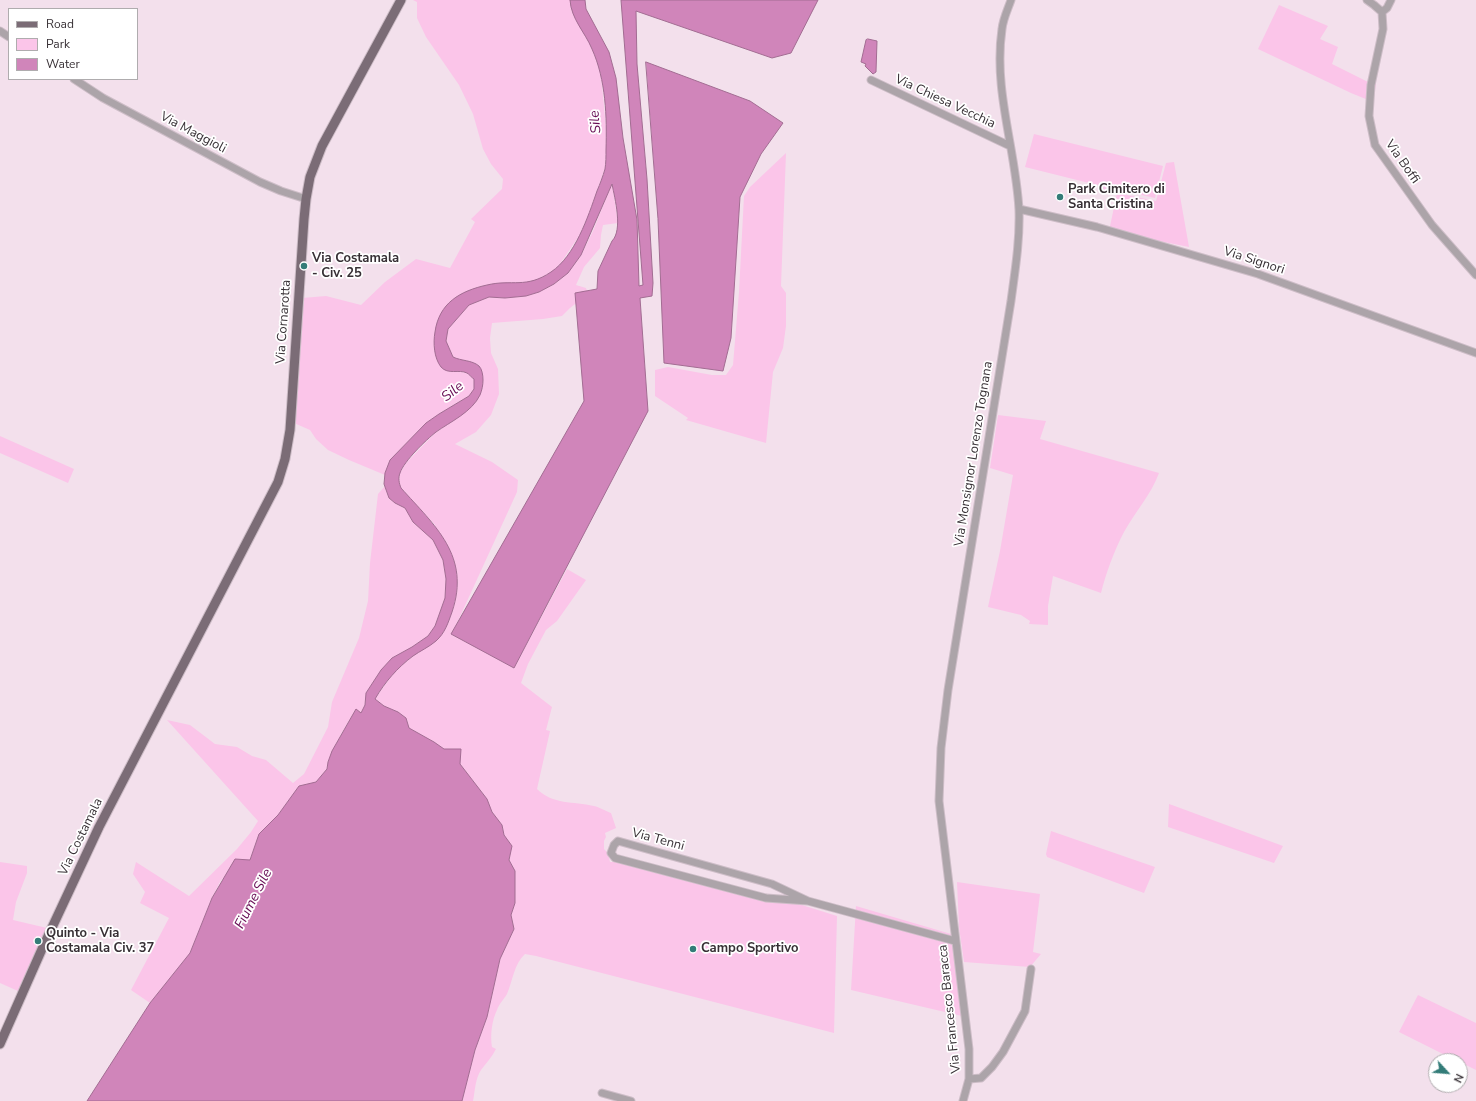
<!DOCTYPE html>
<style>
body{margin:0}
#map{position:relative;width:1476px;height:1101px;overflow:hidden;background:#f3e0ec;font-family:"Nunito Sans",sans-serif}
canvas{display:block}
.legend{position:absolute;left:8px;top:8px;width:130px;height:72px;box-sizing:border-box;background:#fff;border:1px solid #afacae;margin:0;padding:5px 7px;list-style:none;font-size:12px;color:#373035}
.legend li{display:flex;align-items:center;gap:8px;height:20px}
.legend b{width:20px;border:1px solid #afacae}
.north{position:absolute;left:1428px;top:1053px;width:40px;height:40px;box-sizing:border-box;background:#fff;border:1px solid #afacae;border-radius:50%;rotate:116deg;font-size:11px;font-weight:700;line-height:16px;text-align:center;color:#373035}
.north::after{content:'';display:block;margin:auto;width:14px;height:18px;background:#337c78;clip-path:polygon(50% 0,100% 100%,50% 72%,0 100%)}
</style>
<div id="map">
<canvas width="1476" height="1101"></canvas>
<ul class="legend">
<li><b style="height:5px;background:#7b6c76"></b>Road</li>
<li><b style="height:11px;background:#fbc5e9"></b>Park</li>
<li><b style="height:11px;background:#d085ba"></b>Water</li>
</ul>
<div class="north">N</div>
</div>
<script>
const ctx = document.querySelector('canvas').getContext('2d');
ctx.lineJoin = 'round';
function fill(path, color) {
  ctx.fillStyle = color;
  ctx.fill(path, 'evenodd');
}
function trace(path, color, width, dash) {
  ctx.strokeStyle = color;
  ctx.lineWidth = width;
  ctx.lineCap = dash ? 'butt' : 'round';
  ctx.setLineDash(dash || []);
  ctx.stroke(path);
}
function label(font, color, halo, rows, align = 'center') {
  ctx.font = font + ' "Nunito Sans",sans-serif';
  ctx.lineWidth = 3.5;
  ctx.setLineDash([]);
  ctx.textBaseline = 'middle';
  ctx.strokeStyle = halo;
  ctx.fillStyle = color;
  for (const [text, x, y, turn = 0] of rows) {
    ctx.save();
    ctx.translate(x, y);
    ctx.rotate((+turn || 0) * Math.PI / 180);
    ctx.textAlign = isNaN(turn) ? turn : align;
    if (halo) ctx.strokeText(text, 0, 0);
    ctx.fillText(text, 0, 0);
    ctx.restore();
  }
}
fill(new Path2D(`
 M413 0H570L572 12 592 47 601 75 607 138 605 168 589 214 579 236 560 264 552 272 537 280 525 283 487 285 435 335C435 348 435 359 443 369L467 373 474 379V389L469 396 439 414 426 423 390 460 385 475 349 460 328 450 316 439 310 430 294 423 302 298 326 296 361 305 385 282 416 259 450 268 475 222 471 219 502 189 503 179 491 164 483 149 473 114 459 85 426 37 417 18V2Z
 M1279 5 1328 26 1320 39 1338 47 1332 64 1366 81 1376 84 1373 102 1351 93 1258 49Z
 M1034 134 1163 166 1155 198 1114 189 1113 191 1108 190 1107 192 1104 191V189L1101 188V186L1025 167Z
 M786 153 781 286 786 293V326L783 348 773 372 766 443 686 420 688 418 655 396V370L668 367 712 375H726L733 365 739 292 744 196 750 187Z
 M1174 162 1189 247 1109 231 1117 193 1156 201 1166 163Z
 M612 183 618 223 603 225 601 235 600 248 584 267 576 285 586 288 588 294 570 308 562 316 543 319 492 323 490 338 491 353 498 369 499 394 491 415 476 432 455 444 492 462 518 480 517 492 452 634 514 668 567 569 586 580 557 621 546 630 528 664 521 683 552 707 546 730 550 731 537 789C553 805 573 801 594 806 599 807 606 811 611 813L616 828 605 833 606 837 604 841V849L608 853 610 862H620L786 900 837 916 834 1033 536 956 525 954C514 964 513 980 507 994 504 999 499 1004 497 1010 492 1020 490 1035 492 1047L496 1049C492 1057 486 1063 481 1070 475 1079 475 1091 473 1101H462L475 1050 487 1017 500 959 514 929 511 915 515 903V871L509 860 512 846 504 835 502 825 492 812 487 799 460 764 434 742 409 728 406 718 398 712 384 706 375 699 395 671 412 657 455 601 435 525 401 488 399 481 400 473 406 463 435 433 460 416 471 406 479 366C471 361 462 361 453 357L446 341 448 329 469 305 489 297 505 298 526 296 539 292 554 284 568 273 581 255 593 231Z
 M998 415 1046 421 1040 439 1159 473C1151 495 1135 512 1124 532 1114 551 1106 573 1101 593L1053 576 1048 606V625L1029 624 1030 621 1021 615 988 607 1000 551 1013 475 990 468Z
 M0 436 74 469 68 483 0 453Z
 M385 486 389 498 395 503 405 508 413 522 433 540 443 560 446 579 445 598 435 626 428 636 412 647 392 658 381 670 366 693 365 705 361 714 356 709 341 734 328 762 327 769 316 782 299 787 278 815 259 834 250 860 221 880 212 898 190 953 150 1003 131 990 169 918 140 903 145 892 133 874 136 862 189 896 237 849 251 832 258 821 167 720 190 725 215 744 237 747 252 756 266 760 293 783 304 774 328 727 332 702 359 638 368 601 370 563 378 494Z
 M1169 804 1172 805 1283 846 1274 863 1168 827Z
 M1051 831 1155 867 1144 893 1047 857 1046 854Z
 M0 862 27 866V873L16 902 13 920 47 928 18 991 0 983Z
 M957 882 1040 894 1033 952 1041 954 1030 967 964 962 959 927Z
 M856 906 951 934 962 1016 851 990Z
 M1418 995 1476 1023V1070L1460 1062V1061H1457L1399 1032Z`), '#fbc5e9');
const water = new Path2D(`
 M570 0H585L586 9 609 52 616 78 623 138 637 220 639 286 643 285 621 0H818L791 53 772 58 636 11 637 64 647 179 653 283 652 296 640 298 648 411 514 668 451 634 584 401 575 293 597 289 598 271 612 241C623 230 615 199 612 184L581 255 568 273 554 284 539 292 526 296 505 298 489 297 469 305 448 329 446 341 453 357C461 361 472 360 479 366 482 369 483 375 483 380 483 385 482 390 480 395 472 412 450 422 436 432 426 440 404 461 400 473 398 478 399 483 401 488 435 526 471 556 452 612 448 623 445 633 436 641 429 647 420 651 413 656 397 668 385 682 375 699L384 706 398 712 406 718 409 728 434 742 444 749H461L460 764 487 799 492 812 502 825 504 835 512 846 509 860 515 871V903L511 915 514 929 500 959 487 1017 475 1050 462 1101H87L150 1003 190 953 212 898 235 859 250 860 259 834 278 815 299 786 316 782 327 769 328 762 332 751 356 709 361 713 365 705 366 693 381 670 392 658 412 647 428 636 435 626 445 598 446 579 443 560 433 540 413 522 405 508 395 503 389 498 384 484 385 473 390 460 426 423 439 414 469 396 474 389V379C472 378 469 374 467 373 459 369 448 375 441 367 434 358 433 343 435 332 439 303 460 291 487 285 512 279 526 289 551 272 575 256 588 217 597 191 600 184 603 176 605 169 606 163 606 156 606 150 607 117 606 80 592 49 585 32 571 19 570 0Z
 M868 39 877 41 876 72 873 74 865 66 866 64 861 62 866 40Z
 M646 62 750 101 783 123 761 154 740 197 731 338 723 371 664 363 658 219Z`);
fill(water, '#d085ba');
trace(water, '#a26c92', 1);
const minor = new Path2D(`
 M1367 0 1374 5 1382 12 1383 29 1371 85 1369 116 1375 145 1432 225 1476 275
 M1382 12 1387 8 1391 0
 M0 31 9 37
 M74 79 103 98 260 182 281 191 306 199
 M871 80 1010 146
 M1019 209 1097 227 1258 274 1476 353
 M808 901 766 898 615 858 611 853 614 845 618 841 772 884 808 901 955 941
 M969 1079 981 1078 992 1067 1003 1052 1025 1011 1031 969
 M602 1093 631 1101
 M963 1101 969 1079V1049L939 801 941 748 948 690 1011 301C1015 271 1020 241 1019 210 1016 150 993 90 1002 29 1003 19 1008 9 1011 0`);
const major = new Path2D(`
 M0 1044 42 949 99 827 278 482 285 459 290 430 304 219 306 199 310 177 322 146 401 0`);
trace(minor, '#cdbdc7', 9);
trace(major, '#cdbdc7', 11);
trace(minor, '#aca4a9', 7);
trace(major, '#7b6c76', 9);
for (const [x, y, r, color] of [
 [1060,197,4,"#337c78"],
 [304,266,4,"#337c78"],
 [38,941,4,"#337c78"],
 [693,949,4,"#337c78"]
]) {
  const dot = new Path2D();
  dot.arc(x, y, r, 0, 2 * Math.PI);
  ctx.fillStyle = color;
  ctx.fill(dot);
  trace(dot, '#fff', 1.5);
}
label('13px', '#373035', '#fff', [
 ["Via Chiesa Vecchia",945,102,25],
 ["Via Maggioli",193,133,28],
 ["Via Boffi",1402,162,55],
 ["Via Signori",1254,261,18],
 ["Via Cornarotta",284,322,-86],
 ["Via Monsignor Lorenzo Tognana",974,454,-81],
 ["Via Costamala",81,837,-64],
 ["Via Tenni",658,840,15],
 ["Via Francesco Baracca",950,1009,-96]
]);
label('bold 13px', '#373035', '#fff', [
 ["Park Cimitero di",1068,190],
 ["Santa Cristina",1068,205],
 ["Via Costamala",312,259],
 ["- Civ. 25",312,274],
 ["Quinto - Via",46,934],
 ["Costamala Civ. 37",46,949],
 ["Campo Sportivo",701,949]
], 'left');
label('italic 14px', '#670c54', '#fff', [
 ["Sile",596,122,-95],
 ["Sile",453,392,-39],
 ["Fiume Sile",254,899,-63]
]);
</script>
